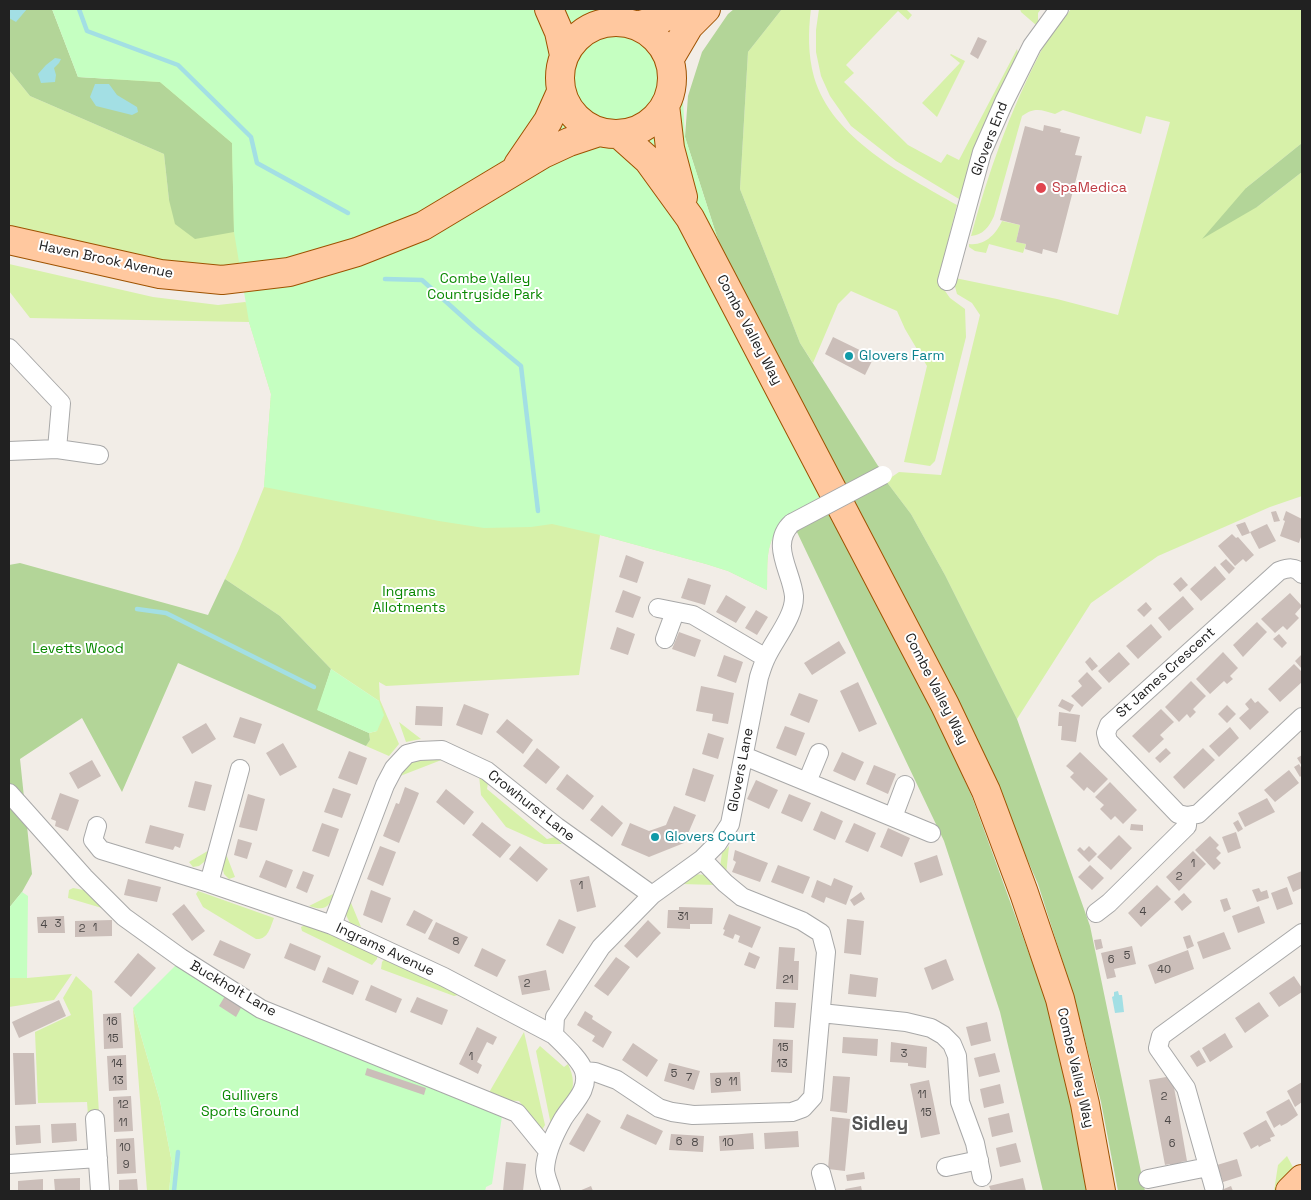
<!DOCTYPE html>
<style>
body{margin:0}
#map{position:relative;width:1311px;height:1200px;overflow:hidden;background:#f2ede7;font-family:"Space Grotesk",sans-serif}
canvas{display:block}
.frame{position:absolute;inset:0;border:10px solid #212121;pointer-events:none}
</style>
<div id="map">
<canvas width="1311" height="1200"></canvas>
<div class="frame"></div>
</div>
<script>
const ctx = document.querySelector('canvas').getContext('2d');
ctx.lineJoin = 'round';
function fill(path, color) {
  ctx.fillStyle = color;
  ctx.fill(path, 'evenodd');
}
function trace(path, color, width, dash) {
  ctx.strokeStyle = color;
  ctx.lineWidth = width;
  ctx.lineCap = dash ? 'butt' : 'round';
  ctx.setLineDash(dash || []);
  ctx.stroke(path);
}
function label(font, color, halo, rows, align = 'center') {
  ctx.font = font + ' "Space Grotesk",sans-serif';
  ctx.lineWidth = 4;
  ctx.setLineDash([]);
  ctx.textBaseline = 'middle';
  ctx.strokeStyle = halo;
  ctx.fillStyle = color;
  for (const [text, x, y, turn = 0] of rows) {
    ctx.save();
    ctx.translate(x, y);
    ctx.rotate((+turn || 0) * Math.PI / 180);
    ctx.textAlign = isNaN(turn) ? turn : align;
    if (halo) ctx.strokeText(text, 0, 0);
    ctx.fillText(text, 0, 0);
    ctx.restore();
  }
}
fill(new Path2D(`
 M52 9 264 115 239 264 220 267 163 261 9 226V70L30 96 164 154 169 200 234 232Z
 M782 9H811C808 32 808 55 814 77 832 139 905 175 957 205L938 281 950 298 965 309 966 337 935 461 930 466 904 462 927 366 905 329 897 311 851 291 838 304 813 363 800 343 740 189 748 52Z
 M819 9H906L912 15 908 20 898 11 846 65 854 73 844 82 908 145 941 163 947 154 959 160 1017 49 1018 53 996 97 979 138 959 199 896 161 851 126 830 96 821 76 816 52V30Z
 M1020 9H1041L1038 13V23L1036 25 1021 12Z
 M1071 9H1302V143L1246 188 1257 207 1302 172V496L1270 507 1158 556 1091 603 1017 719 945 575 911 514 886 481 899 472 941 475 980 315 972 303 957 294 954 283 955 278 1057 299 1118 315 1170 122 1146 116 1141 134 1063 110 1055 114C1041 110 1035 107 1022 116L994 216C989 227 983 235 971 236 988 173 1010 111 1040 53 1048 37 1061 23 1071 9Z
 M951 54 965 61 937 117 922 103 960 63 950 55Z
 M1002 221 1020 225 1016 242 1026 244 1023 253 989 244 986 253 975 251 969 247V244C985 246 996 234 1002 221Z
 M9 264 153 297 218 305 245 302 781 525C764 544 768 566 767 590L728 571 706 564 600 535 579 675 386 686 379 682 380 700 399 744 389 756 366 746 370 740 369 733 377 731 379 701 331 669 280 616 225 579 239 549 264 487 271 394 249 322 30 318 9 291Z
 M399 722 421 739 406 742Z
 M420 756 444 759 395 778 398 770Z
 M479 775 488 783 487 789 547 839 555 837 562 844H544L506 827 481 795Z
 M729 846 726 875 720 867 722 853Z
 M211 849 209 858 199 866 193 867 189 862Z
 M226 854 235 877 229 879 224 874 221 862Z
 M694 874 707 875 717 885 681 884Z
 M73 888 94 892 112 911 68 898 69 890Z
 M198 891 274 918C270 928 268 940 256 939L203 907 196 894Z
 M337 892C328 906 327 912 309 906Z
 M349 898 361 927 350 923 346 915Z
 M305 925 378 953 377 959 372 965 302 931 301 927Z
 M387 956 457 991 458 995 454 996 381 969 382 962Z
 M72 974 54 1000 9 1007V978H27Z
 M76 976 92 991 99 1114 88 1115 87 1102 38 1103 35 1032 71 1015 63 998Z
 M133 1008 160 1101 172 1163 169 1191H147Z
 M524 1032 545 1125 542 1130 519 1101 499 1100 487 1096Z
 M540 1046 564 1067 568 1064C581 1091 566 1103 551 1125L536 1051Z
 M1287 1156 1296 1173 1279 1191H1274L1278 1165Z`), '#d7f1a9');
fill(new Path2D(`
 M9 9H52L78 77 160 82 232 143 234 232 195 239 175 224 169 200 164 154 30 96 9 70Z
 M734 9H782L748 52 740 189 800 343 880 469 844 488 727 268 685 137 688 96 702 52 728 14Z
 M1302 143V172L1257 207 1202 239 1246 188Z
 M886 481 911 514 945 575 1017 719 1090 926 1145 1191H1118L1101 1102 1074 997 1038 884 995 785 850 501Z
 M831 511 933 709 972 797 1047 1003 1072 1106 1088 1191H1043L1000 1012 944 841 796 530Z
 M20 563 208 615 225 579 280 616 331 669 318 710 369 733 370 740 366 746 178 663 122 792 82 718 20 759 32 874 22 892 9 908V565Z`), '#b3d598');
fill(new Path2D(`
 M52 9H643L681 61 685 137 727 268 844 488 781 525C764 544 768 566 767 590L728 571 706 564 600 535 552 524 531 527 484 528 439 521 264 487 271 394 249 322 234 232 232 143 160 82 78 77Z
 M331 669 379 701 384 715 377 731 369 733 317 710Z
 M22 892 28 896 27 978H9V908Z
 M179 962 502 1116 492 1184 486 1187 485 1191H169L172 1163 160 1101 133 1008Z`), '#c5ffc1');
fill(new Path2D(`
 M9 9H27L16 22 9 18Z
 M55 58 61 59 59 63 54 68 56 75 55 82 41 83 38 74 46 65Z
 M95 84H109L117 95 137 107 138 112 132 115 96 106 90 97Z
 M1118 991 1119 995H1122L1124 1012 1115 1013 1112 997 1114 996V992Z`), '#a3dfe4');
trace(new Path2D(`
 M79 9 87 31 178 65 251 137 257 163 348 213
 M385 279 422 280 474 327 521 366 538 511
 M137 609 166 613 314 687
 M174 1191 178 1152`), '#a3dfe4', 4.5);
fill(new Path2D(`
 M978 37 987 41 978 59 970 54Z
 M1044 125 1061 129 1060 132 1080 137 1075 155 1082 156 1057 253 1043 249 1042 254 1025 249 1026 244 1016 242 1020 225 1000 220 1025 126 1043 131Z
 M833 337 874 357 865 375 825 354Z
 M1276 511 1280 521 1274 522 1271 512Z
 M1286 511 1302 519V534L1299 543 1280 536 1285 521 1283 520Z
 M1245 522 1250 533 1242 536 1236 525Z
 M1267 524 1276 541 1259 549 1250 532Z
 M1232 534 1236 538 1238 537 1254 555 1246 562 1243 559 1235 566 1218 546Z
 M626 555 644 562 637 583 619 577Z
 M1226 559 1235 568 1229 574 1220 564Z
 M1215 566 1226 579 1201 601 1190 589Z
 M1181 577 1188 585 1180 592 1173 584Z
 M688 578 711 585 705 605 681 598Z
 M623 590 641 597 633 618 615 612Z
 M1290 593 1302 606 1295 614 1299 618 1287 630 1283 626 1275 633 1261 619Z
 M726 595 746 607 736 623 716 612Z
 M1183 596 1194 609 1169 631 1158 618Z
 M1146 602 1152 609 1144 617 1137 610Z
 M756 610 768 617 757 635 745 628Z
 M1257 622 1267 632 1243 657 1233 645Z
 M1151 624 1162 637 1138 659 1126 646Z
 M617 627 635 634 628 655 610 649Z
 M679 632 701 640 695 657 672 649Z
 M1279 634 1287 643 1282 648 1273 639Z
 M839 641 846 653 812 675 804 663Z
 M1119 652 1130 664 1109 683 1098 671Z
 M1223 652 1238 668 1230 676 1233 679 1227 684 1224 681 1210 694 1196 679Z
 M1302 654V669L1295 661Z
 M724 655 743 662 736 683 717 676Z
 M1090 657 1098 666 1092 671 1085 662Z
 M1294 664 1302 672V682L1280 702 1268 689Z
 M1087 672 1102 688 1082 707 1071 696 1082 686 1078 681Z
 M1191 681 1206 696 1193 709 1196 712 1190 718 1187 714 1179 722 1165 707Z
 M858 682 877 724 859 732 840 691Z
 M701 686 734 693 728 724 712 721 713 714 696 711Z
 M799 693 818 700 809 723 790 715Z
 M1251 698 1255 703 1258 701 1269 712 1250 730 1239 718 1249 709 1245 704Z
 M1062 699 1074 705 1070 712 1058 706Z
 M464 704 489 714 482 735 456 725Z
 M1227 705 1236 714 1227 723 1218 714Z
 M416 706 443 707 442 726 415 725Z
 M1161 709 1174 722 1160 735 1164 739 1149 753 1132 736Z
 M1059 712 1080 715 1076 742 1061 740 1062 726H1058Z
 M240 717 262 724 255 744 233 737Z
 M507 719 533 740 523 754 496 732Z
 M206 723 216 739 192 754 182 737Z
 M785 726 805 733 796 756 776 748Z
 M1230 727 1239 738 1219 757 1209 746Z
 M708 733 724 738 718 759 702 754Z
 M283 743 297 767 280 776 266 753Z
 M537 748 560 767 546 784 523 766Z
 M1166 748 1171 753 1160 763 1155 758Z
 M1203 748 1215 760 1184 789 1173 777Z
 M349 751 367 758 357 785 338 778Z
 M842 752 864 762 855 781 833 771Z
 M1080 752 1108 779 1094 793 1087 787 1084 791 1070 777 1074 773 1066 766Z
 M1302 755V766L1297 758Z
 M92 760 101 776 78 789 69 773Z
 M1299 764 1302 769V775L1300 777 1294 767Z
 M874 765 896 774 888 794 866 784Z
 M693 768 714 775 705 802 685 795Z
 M1289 770 1299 783 1275 802 1264 790Z
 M567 774 594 796 583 810 556 789Z
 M756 780 778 790 769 809 747 799Z
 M195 781 212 785 205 811 188 807Z
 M1110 782 1137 810 1123 824 1115 816 1111 820 1100 809 1104 805 1095 797Z
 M405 787 419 793 399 843 383 836 396 803 399 804Z
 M333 788 351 794 342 818 324 812Z
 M446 789 474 812 464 825 436 802Z
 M60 793 79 800 68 831 55 826 56 821 51 819Z
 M248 794 265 799 257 831 239 827Z
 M789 794 811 803 802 822 781 813Z
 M1267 798 1275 812 1245 827 1238 813Z
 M602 805 623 823 612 837 590 820Z
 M674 806 696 815 684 843 649 857 621 845 630 823 649 831 666 825Z
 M821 811 843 821 835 840 813 830Z
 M1238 820 1243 829 1238 832 1233 823Z
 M482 822 511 845 500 858 472 835Z
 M322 823 339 829 329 857 312 851Z
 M854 823 876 833 868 852 845 842Z
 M1131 824 1143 825V831L1130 830Z
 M150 825 184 834 180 848 175 846 173 850 145 843Z
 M888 828 910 838 902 857 880 847Z
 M1236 832 1241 848 1228 853 1222 837Z
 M1119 835 1132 848 1111 870 1097 857Z
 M1210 836 1219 845 1216 848 1221 853 1216 858 1221 863 1214 870 1195 850Z
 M238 839 252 843 247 859 234 855Z
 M380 846 396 852 383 886 367 879Z
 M520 846 548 869 537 882 509 859Z
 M1089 846 1097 854 1089 862 1077 850 1080 847 1084 851Z
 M735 850 768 863 760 882 732 872 736 862 733 860Z
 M1193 851 1206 864 1179 891 1166 877Z
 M937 855 943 875 920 883 914 863Z
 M266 860 293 870 286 888 259 877Z
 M778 865 810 877 803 894 771 882Z
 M1090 865 1104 878 1092 890 1078 877Z
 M303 871 314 875 307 893 296 888Z
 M1302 871V888L1293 892 1287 877Z
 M589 876 596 907 577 912 570 880Z
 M834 878 853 886 846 905 826 897 824 903 811 897 817 880 831 886Z
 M128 879 161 887 157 902 124 895Z
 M1157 885 1171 899 1141 927 1128 913Z
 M1287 887 1293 904 1277 910 1271 893Z
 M1259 888 1261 892 1267 890 1269 898 1257 902 1252 890Z
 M371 890 391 898 382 923 363 915Z
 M861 892 865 899 854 906 850 900Z
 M1184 893 1192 902 1182 911 1174 902Z
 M1227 898 1231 909 1224 912 1220 900Z
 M184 904 205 931 192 941 172 914Z
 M1259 906 1265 923 1238 933 1232 916Z
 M679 907 713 908 712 924H690V929L667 928 668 910H679Z
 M414 910 433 920 425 934 406 925Z
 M729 914 761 927 752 948 738 942 740 936 735 934 733 939 723 935 725 930 723 929Z
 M64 916 65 933H38L37 917Z
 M559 919 576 927 563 954 546 945Z
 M847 919 864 921 861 955 844 953Z
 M112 920V936L75 937V921Z
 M648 920 661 933 637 958 624 946Z
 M436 922 468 937 459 954 428 939Z
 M1224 932 1231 949 1203 959 1197 942Z
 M1190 935 1194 946 1187 949 1183 937Z
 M1101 939 1103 948 1096 950 1094 940Z
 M220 940 251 954 244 969 213 955Z
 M290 943 321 956 315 971 284 958Z
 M1132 946 1136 964 1114 969 1116 977 1107 979 1101 953Z
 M779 947 795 948 794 961H799L798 990 776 989Z
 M482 948 506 960 497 977 474 966Z
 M1188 950 1194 969 1155 984 1148 965Z
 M749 952 760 957 755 969 744 965Z
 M138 953 156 968 131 997 114 982Z
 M616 957 630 967 608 996 594 986Z
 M946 959 954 980 932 990 924 968Z
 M328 967 359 981 353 995 322 982Z
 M546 970 550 990 522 995 518 976Z
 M850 974 878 978 876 997 848 994Z
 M1294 976 1302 988V992L1279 1007 1269 993Z
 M371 985 402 999 396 1013 365 1000Z
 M225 996 242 1006 236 1017 219 1006Z
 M417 997 448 1010 442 1025 410 1012Z
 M59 1000 66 1016 19 1038 12 1022Z
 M775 1002 796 1003 794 1028 774 1027Z
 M1259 1002 1269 1016 1245 1033 1235 1018Z
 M585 1011 593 1016 592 1019 612 1032 603 1048 592 1041 595 1036 577 1025Z
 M121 1013 123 1048 104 1049 103 1014Z
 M987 1022 991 1041 971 1046 966 1027Z
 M477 1027 497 1037 493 1045 487 1042 477 1062 482 1065 478 1074 459 1064Z
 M1225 1033 1233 1047 1210 1062 1202 1048Z
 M843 1037 878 1039 877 1056 842 1053Z
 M773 1039 793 1040 792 1073 771 1072Z
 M891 1042 927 1047 926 1068 908 1066V1063L890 1062Z
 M633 1043 658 1060 647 1077 622 1060Z
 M1199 1050 1206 1062 1197 1067 1190 1056Z
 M13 1053H34L36 1104 15 1105Z
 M995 1053 1000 1072 979 1077 974 1058Z
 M126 1055 127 1090 109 1091 107 1056Z
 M669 1063 700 1071 694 1090 664 1081Z
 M367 1068 426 1088 424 1095 365 1075Z
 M740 1072 741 1091 711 1093 710 1073Z
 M833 1076 850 1077 847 1113 830 1111Z
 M1172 1076 1187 1161 1181 1162 1182 1167 1171 1169 1170 1164 1165 1165 1149 1080Z
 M929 1080 940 1134 921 1138 910 1084Z
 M1302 1082V1102L1295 1107 1287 1091Z
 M1000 1084 1004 1103 984 1108 980 1089Z
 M131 1096 133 1131 114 1132 113 1097Z
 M1289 1099 1298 1115 1287 1123 1281 1126 1280 1124 1274 1128 1266 1112Z
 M587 1113 601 1121 584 1152 569 1144Z
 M1009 1113 1013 1132 992 1137 988 1118Z
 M627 1114 663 1131 656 1145 620 1128Z
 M832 1117 850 1119 845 1171 828 1169Z
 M1266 1120 1275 1136 1270 1138 1271 1141 1264 1144 1259 1147 1258 1145 1251 1149 1243 1133Z
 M76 1123 77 1141 52 1143 51 1124Z
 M40 1125 41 1143 16 1145 15 1126Z
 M798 1131 799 1147 765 1149 764 1133Z
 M753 1133 754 1149 720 1151 719 1136Z
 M671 1134 704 1136 703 1152 669 1150Z
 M134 1138 136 1173 117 1174 116 1139Z
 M1016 1143 1021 1162 1000 1167 996 1148Z
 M1237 1159 1242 1176 1223 1182 1217 1165Z
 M506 1162 526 1164 523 1191H503Z
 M864 1172 865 1179 847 1181 846 1175Z
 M80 1178V1191H55L54 1179Z
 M1023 1178 1026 1191H991L989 1186Z
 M43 1179V1191H18V1181Z
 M137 1179 138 1191H119V1180Z
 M591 1186 593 1191H579Z
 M861 1186 862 1191H846L845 1189Z
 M1231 1186 1233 1191H1219Z`), '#cbbeb9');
const minor = new Path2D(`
 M947 281 982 152 1004 102 1032 46 1059 9
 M9 348 61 403 57 449
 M9 451 57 449 99 455
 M1302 574C1295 566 1288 568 1279 571L1109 725 1106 733 1108 741 1178 814 1187 816 1198 814 1302 717
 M658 608 693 615 766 658
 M665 639 675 612
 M744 756 931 833
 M807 782 819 753
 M9 793 84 877 124 917 181 958 261 1009 517 1113 548 1151
 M893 817 905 785
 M97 826 93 840 101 850 209 883 332 925 444 977 554 1035
 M209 883 240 769
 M1096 913 1109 903 1187 826V816
 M332 925 385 785 394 768 407 754 419 751 442 750 487 771 557 827 652 895
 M821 1013 906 1022 931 1028 943 1035 952 1044 957 1056 960 1102 975 1143 982 1177
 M584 1071 595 1072 617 1080 659 1108 672 1112 693 1115 792 1112 803 1108 813 1097 826 952 821 933 802 921 742 897 725 883 702 859
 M95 1119 100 1191
 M9 1164 98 1158
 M946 1167 979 1160
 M821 1173 826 1191
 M1148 1179 1208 1167
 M1214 1187 1186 1088 1158 1048 1161 1036 1302 933
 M551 1191C549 1184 545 1176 545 1169 546 1152 555 1133 563 1119 572 1104 590 1090 584 1071 580 1059 563 1044 554 1035L555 1017 601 947 652 895 702 859 717 844 730 824 759 677C761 671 763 664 766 658 774 640 795 616 794 596 792 572 769 544 792 523`);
const primary = new Path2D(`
 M549 9 559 32 564 55
 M560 78a56 56 0 1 1 112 0a56 56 0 1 1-112 0Z
 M637 26 661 19 684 9
 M669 60 689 26 706 9
 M665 105 670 148 683 197
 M619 134 648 160 690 218 945 705 986 791 1024 893 1060 999 1085 1104 1101 1191
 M518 165 548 121 561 92
 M9 240 160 274 222 280 289 272 357 252 423 226 543 154 569 142 599 132
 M1290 1191 1302 1179`);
trace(minor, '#a8a8a8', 20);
trace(primary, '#9e5200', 30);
trace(minor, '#fff', 18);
trace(primary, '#ffc89f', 28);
const minorBridge = new Path2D(`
 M792 523 883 475`);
trace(minorBridge, '#a8a8a8', 20, []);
trace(minorBridge, '#fff', 18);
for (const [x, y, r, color] of [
 [1041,188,6,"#e0444e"],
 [849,356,5,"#0f9aa8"],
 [655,837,5,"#0f9aa8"]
]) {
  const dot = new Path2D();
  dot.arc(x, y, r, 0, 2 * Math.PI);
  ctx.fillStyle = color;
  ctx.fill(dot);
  trace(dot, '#fff', 2);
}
label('11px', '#4c4847', null, [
 ["1",1193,864],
 ["2",1179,877],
 ["1",581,886],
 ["4",1143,912],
 ["31",683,917],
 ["3",58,924],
 ["4",44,925],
 ["1",95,928],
 ["2",82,929],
 ["8",456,942],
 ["5",1127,956],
 ["6",1111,960],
 ["40",1164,970],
 ["21",788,980],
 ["2",527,984],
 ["16",112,1022],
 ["15",113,1039],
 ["15",783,1048],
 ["3",904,1054],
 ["1",471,1057],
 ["14",117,1064],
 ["13",782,1064],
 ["5",674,1074],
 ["7",689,1078],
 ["13",118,1081],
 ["11",733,1082],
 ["9",718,1083],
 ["11",922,1095],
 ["2",1164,1097],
 ["12",123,1105],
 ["15",926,1113],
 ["4",1168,1121],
 ["11",123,1123],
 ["6",679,1142],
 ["8",695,1143],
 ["10",728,1143],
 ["6",1172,1144],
 ["10",125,1148],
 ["9",126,1165]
]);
label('14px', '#212121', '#fff', [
 ["Glovers End",990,139,-69],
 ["Haven Brook Avenue",106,260,12],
 ["Combe Valley Way",749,330,62],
 ["St James Crescent",1166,673,-42],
 ["Combe Valley Way",936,689,63],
 ["Glovers Lane",741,770,-79],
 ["Crowhurst Lane",531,806,38],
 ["Ingrams Avenue",385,950,25],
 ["Buckholt Lane",233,989,30],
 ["Combe Valley Way",1075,1068,77]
]);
label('14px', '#be3a42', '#fff', [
 ["SpaMedica",1052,188]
], 'left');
label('14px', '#098801', '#fff', [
 ["Combe Valley",485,279],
 ["Countryside Park",485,295],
 ["Ingrams",409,592],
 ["Allotments",409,608],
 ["Levetts Wood",78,649],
 ["Gullivers",250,1096],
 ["Sports Ground",250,1112]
]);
label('14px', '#0d838f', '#fff', [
 ["Glovers Farm",859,356],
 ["Glovers Court",665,837]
], 'left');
label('bold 19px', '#545454', '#fff', [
 ["Sidley",880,1125]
]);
</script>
